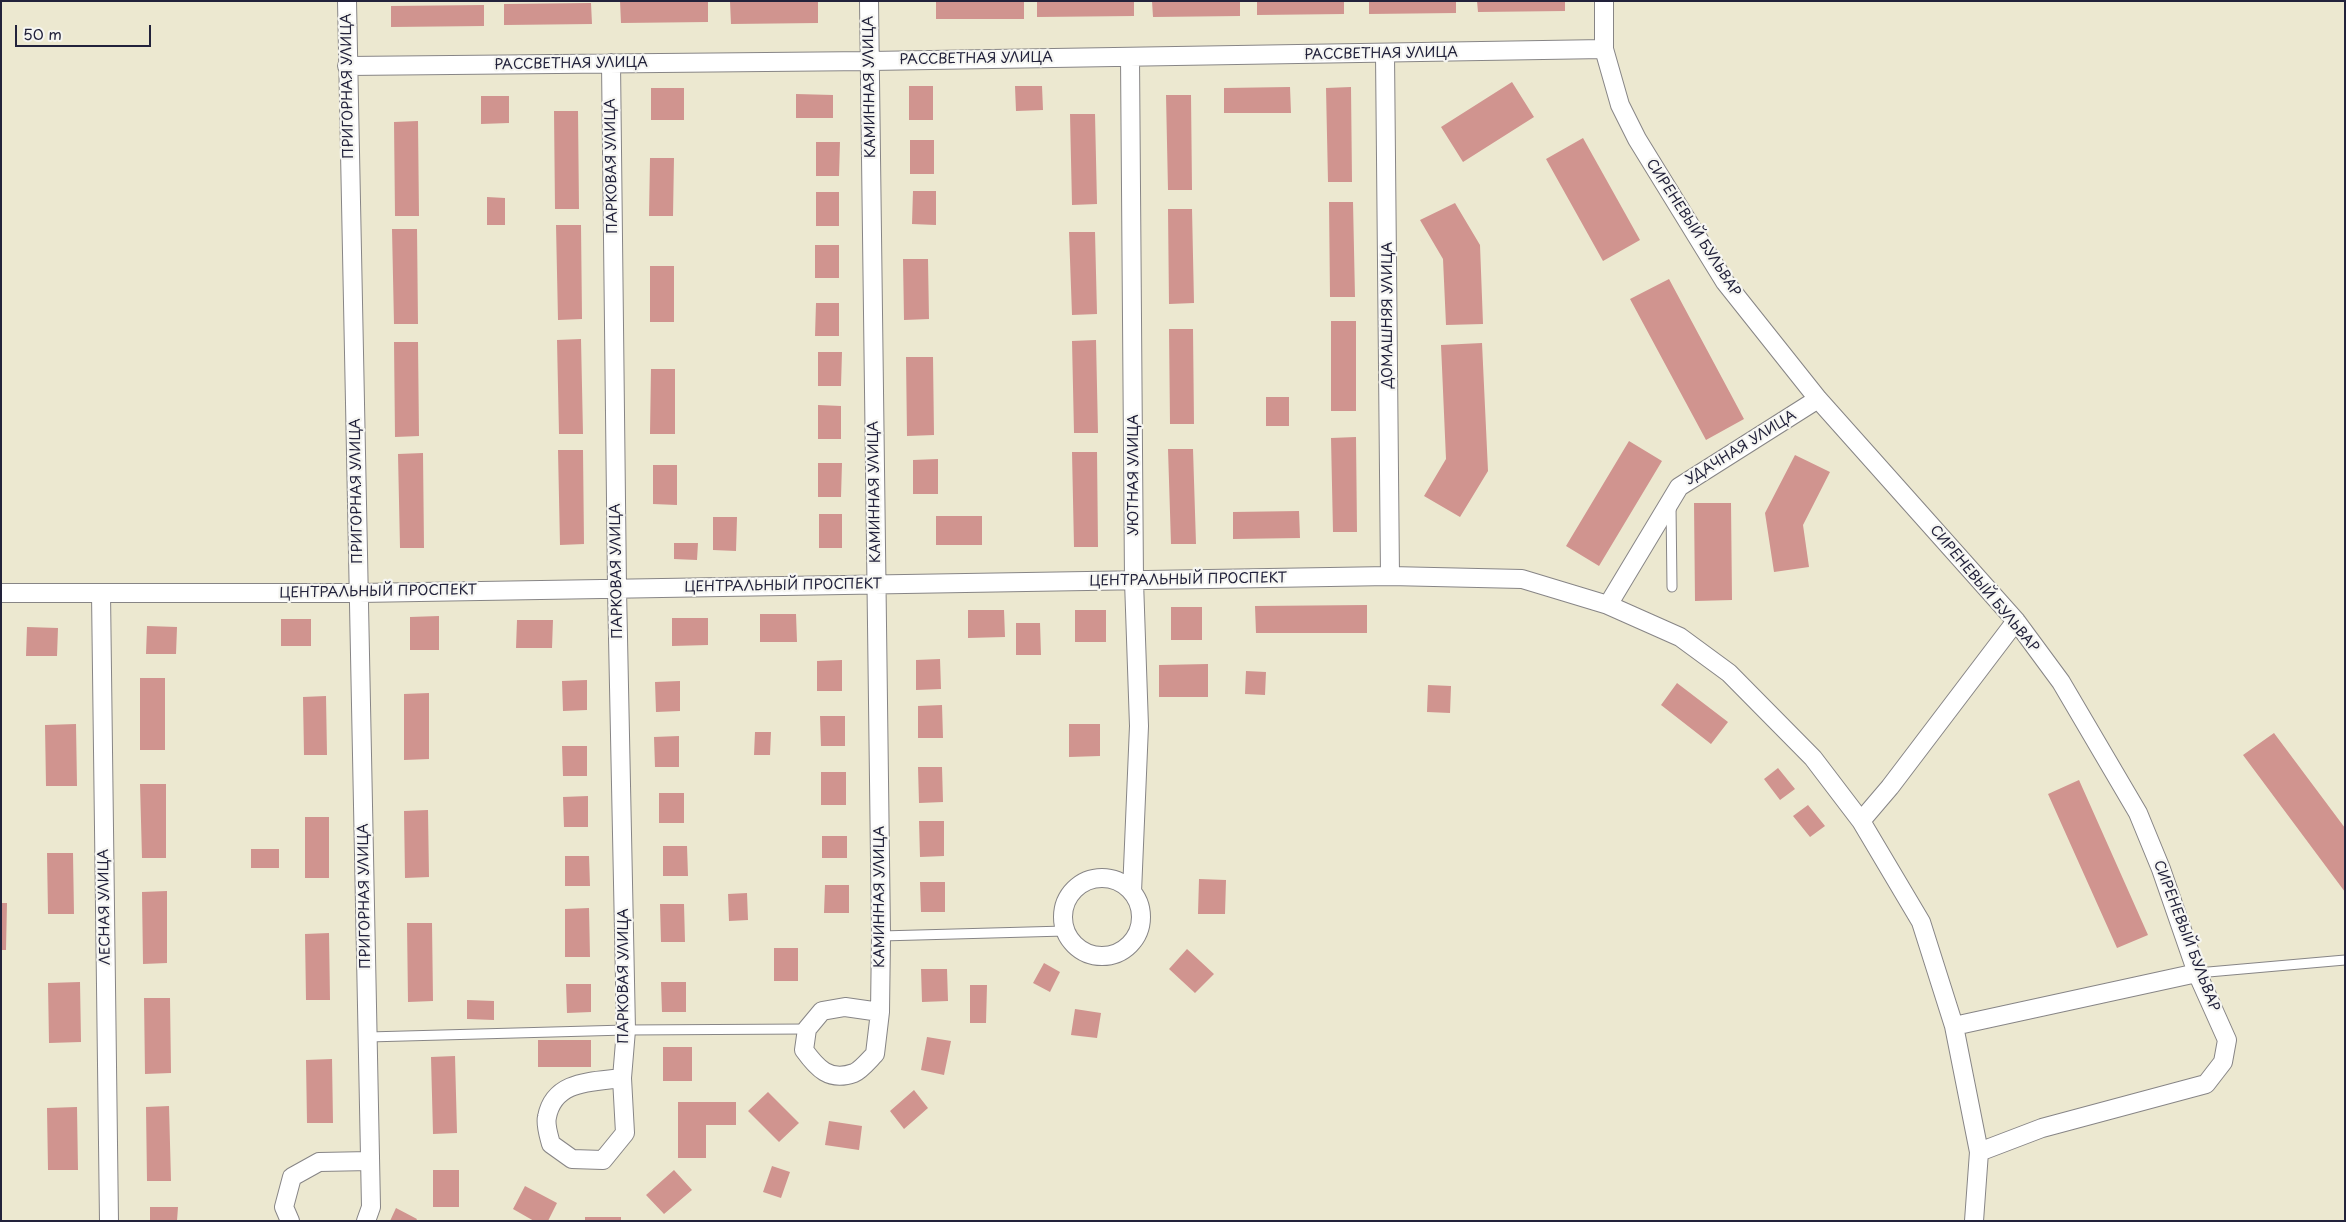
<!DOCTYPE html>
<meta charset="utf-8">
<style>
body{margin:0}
#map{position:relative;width:2346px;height:1222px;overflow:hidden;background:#ece8d0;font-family:"Playpen Sans",sans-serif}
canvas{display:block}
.frame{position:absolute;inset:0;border:2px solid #22223b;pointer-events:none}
.scale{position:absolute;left:15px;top:25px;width:136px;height:22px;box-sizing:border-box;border:2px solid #22223b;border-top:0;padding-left:6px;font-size:15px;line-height:18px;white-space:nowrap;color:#22223b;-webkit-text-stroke:4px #f6f6f2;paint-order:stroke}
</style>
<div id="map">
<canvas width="2346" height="1222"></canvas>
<div class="frame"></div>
<div class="scale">50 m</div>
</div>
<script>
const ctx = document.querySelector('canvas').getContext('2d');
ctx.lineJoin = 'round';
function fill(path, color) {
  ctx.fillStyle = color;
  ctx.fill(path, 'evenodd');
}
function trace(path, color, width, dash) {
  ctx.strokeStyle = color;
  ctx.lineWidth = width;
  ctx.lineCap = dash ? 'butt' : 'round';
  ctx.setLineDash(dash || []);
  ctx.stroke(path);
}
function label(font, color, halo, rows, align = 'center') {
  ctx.font = font + ' "Playpen Sans",sans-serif';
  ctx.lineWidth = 4.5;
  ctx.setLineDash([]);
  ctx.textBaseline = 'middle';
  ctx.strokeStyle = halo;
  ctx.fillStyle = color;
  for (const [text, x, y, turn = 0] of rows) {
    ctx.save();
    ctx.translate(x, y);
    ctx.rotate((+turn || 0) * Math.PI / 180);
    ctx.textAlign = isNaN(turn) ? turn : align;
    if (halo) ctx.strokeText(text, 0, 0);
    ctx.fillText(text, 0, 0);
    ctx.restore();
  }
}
fill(new Path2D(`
 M620 1H708V22L621 23Z
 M936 1H1024V19H936Z
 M1037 1H1134V16L1037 17Z
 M1152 1H1240V16L1153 17Z
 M1257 1H1344V14L1257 15Z
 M1369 1H1456V13L1369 14Z
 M1477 1H1565V11L1478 12Z
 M730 2H818V23L731 24Z
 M591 3 592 24 504 25V4Z
 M484 5V26L391 27V6Z
 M1512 82 1534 117 1463 162 1441 127Z
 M909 86H933V120H909Z
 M1015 86H1042L1043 110 1016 111Z
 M1290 87 1291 113H1224V88Z
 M1351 87 1352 182H1328L1326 88Z
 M651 88H684V120H651Z
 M796 94 833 95V118H796Z
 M1166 95H1191L1192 190H1168Z
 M481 96H509V123L481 124Z
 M554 111H578L579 209H555Z
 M1070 114H1095L1097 204 1072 205Z
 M418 121 419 216H395L394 122Z
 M1583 138 1640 240 1603 261 1546 159Z
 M910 140H934V174H910Z
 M816 142H840L839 176H816Z
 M650 158H674L673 216H649Z
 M913 191H936V225L912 224Z
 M816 192H839V226H816Z
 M487 197 505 198V225H487Z
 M1329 202H1353L1355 297H1330Z
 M1455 203 1480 245 1483 324 1446 325 1443 259 1420 220Z
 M1168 209H1192L1194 303 1169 304Z
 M556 225H581L582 319 558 320Z
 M392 229H417L418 324H394Z
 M1069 232H1095L1097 314 1072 315Z
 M815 245H839V278H815Z
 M903 259H928L929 319 904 320Z
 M650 266H674V322H650Z
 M1669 279 1744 419 1706 440 1630 299Z
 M816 303H839V336H815Z
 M1331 321H1356V411H1331Z
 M1169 329H1193L1194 424H1170Z
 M581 339 583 434H559L557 340Z
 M1096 340 1098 433H1074L1072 341Z
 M394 342H418L419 436 395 437Z
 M1482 343 1488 471 1460 517 1424 496 1446 459 1441 345Z
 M818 352H842L841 386H818Z
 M906 357H933L934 435 907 436Z
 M651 369H675V434H650Z
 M1266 397H1289V426H1266Z
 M818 405 841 406V439H818Z
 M1356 437 1357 532H1333L1331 438Z
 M1629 441 1662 461 1599 566 1566 546Z
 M1168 449H1193L1196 544H1171Z
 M558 450H583L584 544 560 545Z
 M1072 452H1097L1098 547H1074Z
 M423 453 424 548H400L398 454Z
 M1795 455 1830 472 1803 525 1809 567 1774 572 1765 513Z
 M938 459V494H913V460Z
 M818 463H842L841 497H818Z
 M653 465H677V505L653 504Z
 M1694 503H1731L1732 600 1695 601Z
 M1299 511 1300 538 1233 539V512Z
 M819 514H842V548H819Z
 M936 516H982V545H936Z
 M713 517H737L736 551 713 550Z
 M674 543H698L697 560 674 559Z
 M1367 605V633H1256L1255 606Z
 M1171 607H1202V640H1171Z
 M968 610H1004L1005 637 968 638Z
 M1075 610H1106V642H1075Z
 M760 614H796L797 642H760Z
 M439 616V650H410V617Z
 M672 618H708V645L672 646Z
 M281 619H311V646H281Z
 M517 620H553L552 648H516Z
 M1016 623H1040L1041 655H1016Z
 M147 626 177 627 176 654H146Z
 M27 627 58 628 57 656H26Z
 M940 659 941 689 916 690V660Z
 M842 660V691H817V661Z
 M1208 664V697H1159V665Z
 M1246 671 1266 672 1265 695 1245 694Z
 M140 678H165V750H140Z
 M587 680V710L563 711 562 681Z
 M680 681V711L656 712 655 682Z
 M1677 683 1728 722 1711 744 1661 705Z
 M1428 685 1451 686 1450 713 1427 712Z
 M429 693V759L404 760V694Z
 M326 696 327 755H304L303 697Z
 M942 705 943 738H918V706Z
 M820 716H845V746H821Z
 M76 724 77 786H46L45 725Z
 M1069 724H1100V756L1069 757Z
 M755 732H771L770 755H754Z
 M2274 733 2345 828V892L2243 755Z
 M679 736V767H655L654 737Z
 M562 746H587V776H563Z
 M918 767H942L943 802 919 803Z
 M1778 768 1795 789 1780 800 1764 779Z
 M821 772H846V805H821Z
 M2079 780 2148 935 2117 948 2048 794Z
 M140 784H166V858H142Z
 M659 793H684V823H659Z
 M588 796V827H564L563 797Z
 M1808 805 1825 826 1810 837 1793 816Z
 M428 810 429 877 405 878 404 811Z
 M305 817H329V878H305Z
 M919 821H944V856L920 857Z
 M822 836H847V858H822Z
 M663 846H687L688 876H663Z
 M251 849H279V868H251Z
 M47 853H73L74 914H48Z
 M565 856H589L590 886H565Z
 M1199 879 1226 880 1225 914H1198Z
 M920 882H945V912H921Z
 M825 885H849V913H824Z
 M167 891V963L143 964 142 892Z
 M747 893 748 920 729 921 728 894Z
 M1 903H7L6 950H1Z
 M660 904H684L685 942H661Z
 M589 908 590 957H565V909Z
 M407 923H432L433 1001 408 1002Z
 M329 933 330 1000H306L305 934Z
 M774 948H798V981H774Z
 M1187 949 1214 974 1195 993 1169 969Z
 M1044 963 1060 972 1050 992 1033 983Z
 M921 969H947L948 1001 922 1002Z
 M80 982 81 1042 49 1043 48 983Z
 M661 982H686V1012H662Z
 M566 984H591V1012L567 1013Z
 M970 985H987L986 1023H970Z
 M144 998H170L171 1073 145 1074Z
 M467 1000 494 1001V1020L467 1019Z
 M1075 1009 1101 1013 1097 1038 1071 1035Z
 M927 1037 951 1041 944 1075 921 1070Z
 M538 1040H591V1067H538Z
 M663 1047H692V1081H663Z
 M455 1056 457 1133 433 1134 431 1057Z
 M332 1059 333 1123H307L306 1060Z
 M914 1090 928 1108 904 1129 890 1111Z
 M768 1092 799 1123 779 1142 748 1111Z
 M678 1102H736V1125H706V1158H678Z
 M169 1106 171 1181H147L146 1107Z
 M77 1107 78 1170H48L47 1108Z
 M829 1121 862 1126 859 1150 825 1145Z
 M772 1166 790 1172 781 1198 763 1192Z
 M433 1170H459V1207H433Z
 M674 1170 692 1190 664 1214 646 1195Z
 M525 1186 557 1203 548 1221H534L513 1209Z
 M150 1207H178L177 1221H150Z
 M396 1208 417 1219 416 1221H390Z
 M585 1217H621V1221H585Z`), '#d0948f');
const service = new Path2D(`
 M1671 506 1672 587
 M881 936 1065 931
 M2197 973 2345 960
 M368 1037 626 1030 807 1029`);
const minor = new Path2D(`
 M347 1 371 1207 366 1221
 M869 1 881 936 880 1012 875 1054C869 1060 861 1070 854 1073 829 1082 817 1068 804 1050L807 1029 822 1011 845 1007 880 1012
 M1604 1V49L1620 105 1637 139 1725 282 1818 399 2016 621 2061 682 2138 813 2161 869 2197 973 2227 1040 2223 1062 2206 1084 2042 1128 1979 1152
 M1385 54 1390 576
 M1130 57 1134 581 1139 726 1132 892
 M611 63 617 588 626 1030 622 1078 625 1133 603 1160 572 1159 551 1144C549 1136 545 1125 547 1117 554 1080 592 1082 622 1078
 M347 66 870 61 1604 49
 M1 593H359L1390 576 1522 579 1608 605 1680 637 1729 673 1813 758 1861 821 1921 922 1954 1026 1979 1152 1974 1221
 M101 593 109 1221
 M1608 605 1679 487 1818 399
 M1861 821 1890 787 2016 621
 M1063 917a39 39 0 1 1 78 0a39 39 0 1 1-78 0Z
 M1954 1026 2197 973
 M290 1221 284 1207 292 1177 319 1162 370 1161`);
trace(service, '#878586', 11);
trace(minor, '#878586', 20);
trace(service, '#fff', 9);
trace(minor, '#fff', 18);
label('14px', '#22223b', '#f6f6f2', [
 ["РАССВЕТНАЯ УЛИЦА",1381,54,-1],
 ["РАССВЕТНАЯ УЛИЦА",976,59,-1],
 ["РАССВЕТНАЯ УЛИЦА",571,64,-1],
 ["ПРИГОРНАЯ УЛИЦА",348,86,-91],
 ["КАМИННАЯ УЛИЦА",870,87,-91],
 ["ПАРКОВАЯ УЛИЦА",612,166,-91],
 ["СИРЕНЕВЫЙ БУЛЬВАР",1693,228,57],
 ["ДОМАШНЯЯ УЛИЦА",1388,315,-90],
 ["УДАЧНАЯ УЛИЦА",1741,448,-32],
 ["УЮТНАЯ УЛИЦА",1134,475,-90],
 ["ПРИГОРНАЯ УЛИЦА",357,491,-91],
 ["КАМИННАЯ УЛИЦА",875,492,-91],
 ["ПАРКОВАЯ УЛИЦА",617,571,-91],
 ["ЦЕНТРАЛЬНЫЙ ПРОСПЕКТ",1188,580,-1],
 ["ЦЕНТРАЛЬНЫЙ ПРОСПЕКТ",783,586,-1],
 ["СИРЕНЕВЫЙ БУЛЬВАР",1984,589,50],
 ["ЦЕНТРАЛЬНЫЙ ПРОСПЕКТ",378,592,-1],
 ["ПРИГОРНАЯ УЛИЦА",365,896,-91],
 ["КАМИННАЯ УЛИЦА",880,897,-90],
 ["ЛЕСНАЯ УЛИЦА",105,907,-91],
 ["СИРЕНЕВЫЙ БУЛЬВАР",2186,936,69],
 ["ПАРКОВАЯ УЛИЦА",624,976,-90]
]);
</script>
